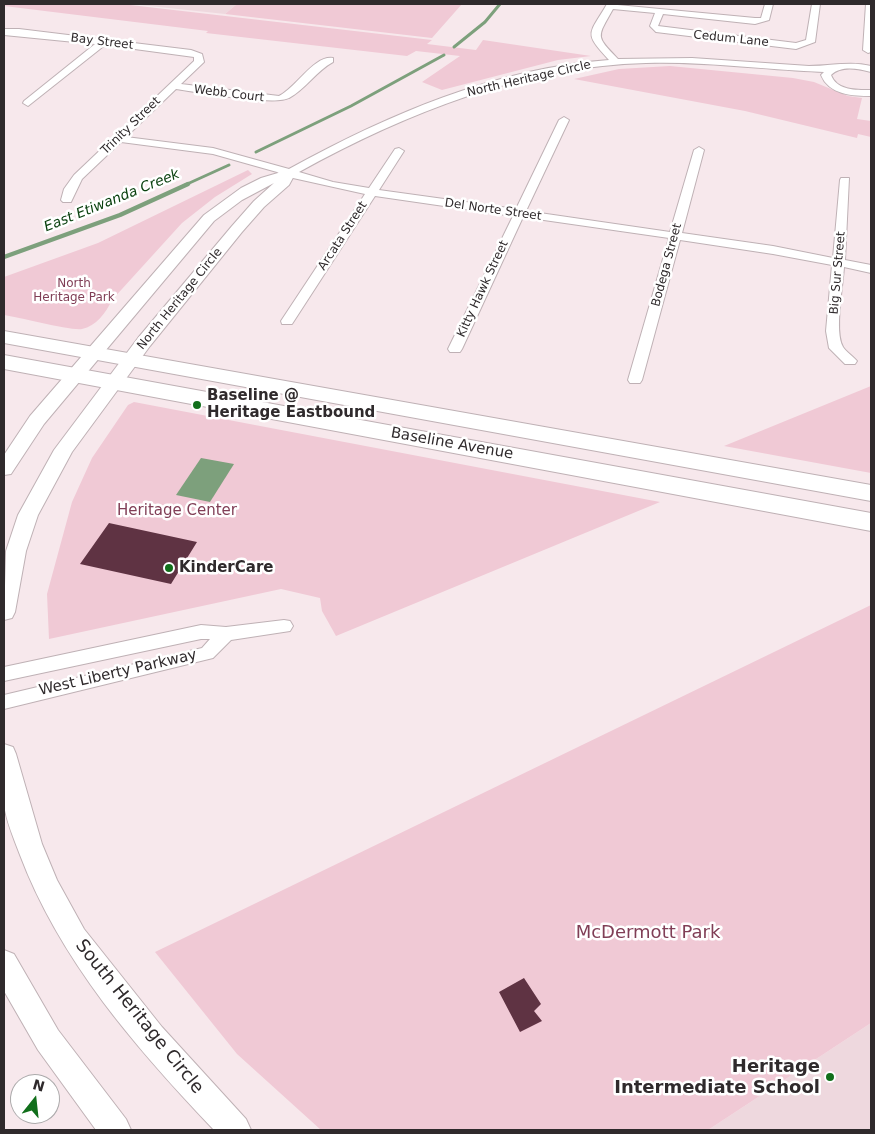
<!DOCTYPE html>
<style>
body{margin:0}
#map{position:relative;width:875px;height:1134px;overflow:hidden;background:#f7e8ec;font-family:"DejaVu Sans",sans-serif}
canvas{display:block}
.frame{position:absolute;inset:0;border:5px solid #2f2a2c;pointer-events:none}
.north{position:absolute;left:10px;top:1074px;width:50px;height:50px;box-sizing:border-box;background:#fff;border:1px solid #acaaab;border-radius:50%;rotate:16deg;font-size:14px;font-weight:700;line-height:20px;text-align:center;color:#2f2a2c}
.north::after{content:'';display:block;margin:auto;width:18px;height:22px;background:#116f1b;clip-path:polygon(50% 0,100% 100%,50% 72%,0 100%)}
</style>
<div id="map">
<canvas width="875" height="1134"></canvas>
<div class="frame"></div>
<div class="north">N</div>
</div>
<script>
const ctx = document.querySelector('canvas').getContext('2d');
ctx.lineJoin = 'round';
function fill(path, color) {
  ctx.fillStyle = color;
  ctx.fill(path, 'evenodd');
}
function trace(path, color, width, dash) {
  ctx.strokeStyle = color;
  ctx.lineWidth = width;
  ctx.lineCap = dash ? 'butt' : 'round';
  ctx.setLineDash(dash || []);
  ctx.stroke(path);
}
function label(font, color, halo, rows, align = 'center') {
  ctx.font = font + ' "DejaVu Sans",sans-serif';
  ctx.lineWidth = 5;
  ctx.setLineDash([]);
  ctx.textBaseline = 'middle';
  ctx.strokeStyle = halo;
  ctx.fillStyle = color;
  for (const [text, x, y, turn = 0] of rows) {
    ctx.save();
    ctx.translate(x, y);
    ctx.rotate((+turn || 0) * Math.PI / 180);
    ctx.textAlign = isNaN(turn) ? turn : align;
    if (halo) ctx.strokeText(text, 0, 0);
    ctx.fillText(text, 0, 0);
    ctx.restore();
  }
}
fill(new Path2D(`
 M131 4H237L225 14Z
 M871 1023V1130H708Z`), '#eed8de');
fill(new Path2D(`
 M4 4H122L432 40 427 44 476 50 483 40 591 56 558 60 442 90 422 82 460 56 416 51 407 56 206 33 208 31 4 6Z
 M237 4H462L432 38 225 14Z
 M670 66 793 78 814 82 848 96 862 98 857 119 871 121V137L858 134 857 138 745 111 574 79 619 69Z
 M248 170 252 174 215 197 182 223 112 300C106 313 96 326 82 329 71 331 18 317 4 315V277L98 243Z
 M871 386V473L724 446Z
 M134 402 660 502 336 636 322 611 320 598 281 589 49 639 47 594 72 502 92 458 128 405Z
 M871 605V1023L708 1130H321L237 1054 155 952Z`), '#f0c9d5');
fill(new Path2D(`
 M201 458 234 464 210 502 176 495Z`), '#7da07c');
trace(new Path2D(`
 M454 47 485 22 500 4
 M256 152 351 106 444 55
 M185 185 229 165`), '#7da07c', 3);
trace(new Path2D(`
 M4 257 120 215 188 184`), '#7da07c', 4.5);
fill(new Path2D(`
 M109 523 197 542 171 584 80 564Z
 M524 978 541 1004 534 1011 542 1021 520 1032 499 992Z`), '#5f3343');
const minor = new Path2D(`
 M607 4 755 18H761L765 4H773L769 20 755 24 663 14 658 26 796 43 806 40 812 4H820L815 42 796 49 656 32 650 26 655 13 613 9C597 38 595 35 618 59L692 58 809 66C831 66 850 61 871 66V72C858 69 842 65 831 75 837 91 857 90 871 90V96C853 96 829 95 821 75L824 72C765 70 706 61 646 63 523 66 406 113 299 172L333 182 369 188 395 149 399 148 404 151 379 190 516 209 559 120 564 117 569 120 526 211 670 232 694 150 699 147 704 150 682 233 773 246 833 258 840 180 841 178H849L845 260 871 265V273L844 267C843 285 834 332 843 347 846 352 853 356 857 361L855 364H845L829 348 826 331 832 265 773 254 680 240 642 380 640 383H630L628 380 669 238 523 217 462 349 460 352H450L448 349 513 216 375 196 292 324H282L281 321 365 194 284 176 277 172 213 154 121 142 82 179 71 202H63L61 200 64 189 74 175 194 61V57L105 45 28 106 23 103 24 101 95 44 4 35V29H19L191 50 202 54 204 62 181 84 279 96C296 88 314 55 333 58V62C316 71 306 89 289 98 275 106 197 92 176 89L126 137 213 148 289 169C387 115 496 68 609 60 583 32 589 35 607 4Z
 M866 4H871V52L868 53 863 50Z
 M284 620 290 621 293 626 290 631 231 640 213 658 4 709V695L202 648 210 639H201L4 681V667L201 625 226 627Z`);
const tertiary = new Path2D(`
 M288 170 295 174 289 185 264 207 242 232 150 346 72 452 38 515 26 551 15 612 12 618 4 620 6 551 18 515 54 450 138 338 232 226 254 201 274 183 242 200 214 221 44 424 11 474 4 475V455L30 416 204 215 241 188 261 178Z
 M4 744 13 747 16 754 42 844 57 880 84 929 162 1027 246 1119 251 1130H214C137 1049 60 961 20 855 14 839 6 821 4 804 2 785 3 763 4 744Z
 M4 950 14 954 58 1030 126 1119 131 1130H96L38 1050 4 991Z`);
const primary = new Path2D(`
 M4 331 871 485V501L4 343Z
 M4 355 871 513V531L4 369Z`);
trace(minor, '#bfb1b5', 2);
trace(tertiary, '#bfb1b5', 2);
trace(primary, '#bfb1b5', 2);
fill(minor, '#fff');
fill(tertiary, '#fff');
fill(primary, '#fff');
for (const [x, y, r, color] of [
 [197,405,5,"#116f1b"],
 [169,568,5,"#116f1b"],
 [830,1077,5,"#116f1b"]
]) {
  const dot = new Path2D();
  dot.arc(x, y, r, 0, 2 * Math.PI);
  ctx.fillStyle = color;
  ctx.fill(dot);
  trace(dot, '#fff', 2);
}
label('12px', '#2f2a2c', '#fff', [
 ["Cedum Lane",731,39,6],
 ["Bay Street",102,42,7],
 ["North Heritage Circle",529,79,-13],
 ["Webb Court",229,94,7],
 ["Trinity Street",131,126,-44],
 ["Del Norte Street",493,210,8],
 ["Arcata Street",343,236,-57],
 ["Bodega Street",667,265,-75],
 ["Big Sur Street",838,273,-85],
 ["Kitty Hawk Street",483,289,-65],
 ["North Heritage Circle",180,299,-51]
]);
label('12px', '#803e56', '#fff', [
 ["North",74,284],
 ["Heritage Park",74,298]
]);
label('italic 14px', '#09400e', '#fff', [
 ["East Etiwanda Creek",112,201,-22]
]);
label('bold 15px', '#2f2a2c', '#fff', [
 ["Baseline @",207,396],
 ["Heritage Eastbound",207,413],
 ["KinderCare",179,568]
], 'left');
label('15px', '#2f2a2c', '#fff', [
 ["Baseline Avenue",452,444,10],
 ["West Liberty Parkway",118,673,-13]
]);
label('15px', '#803e56', '#fff', [
 ["Heritage Center",177,511]
]);
label('18px', '#803e56', '#fff', [
 ["McDermott Park",648,933]
]);
label('18px', '#2f2a2c', '#fff', [
 ["South Heritage Circle",139,1017,51]
]);
label('bold 18px', '#2f2a2c', '#fff', [
 ["Heritage",820,1067],
 ["Intermediate School",820,1088]
], 'right');
</script>
